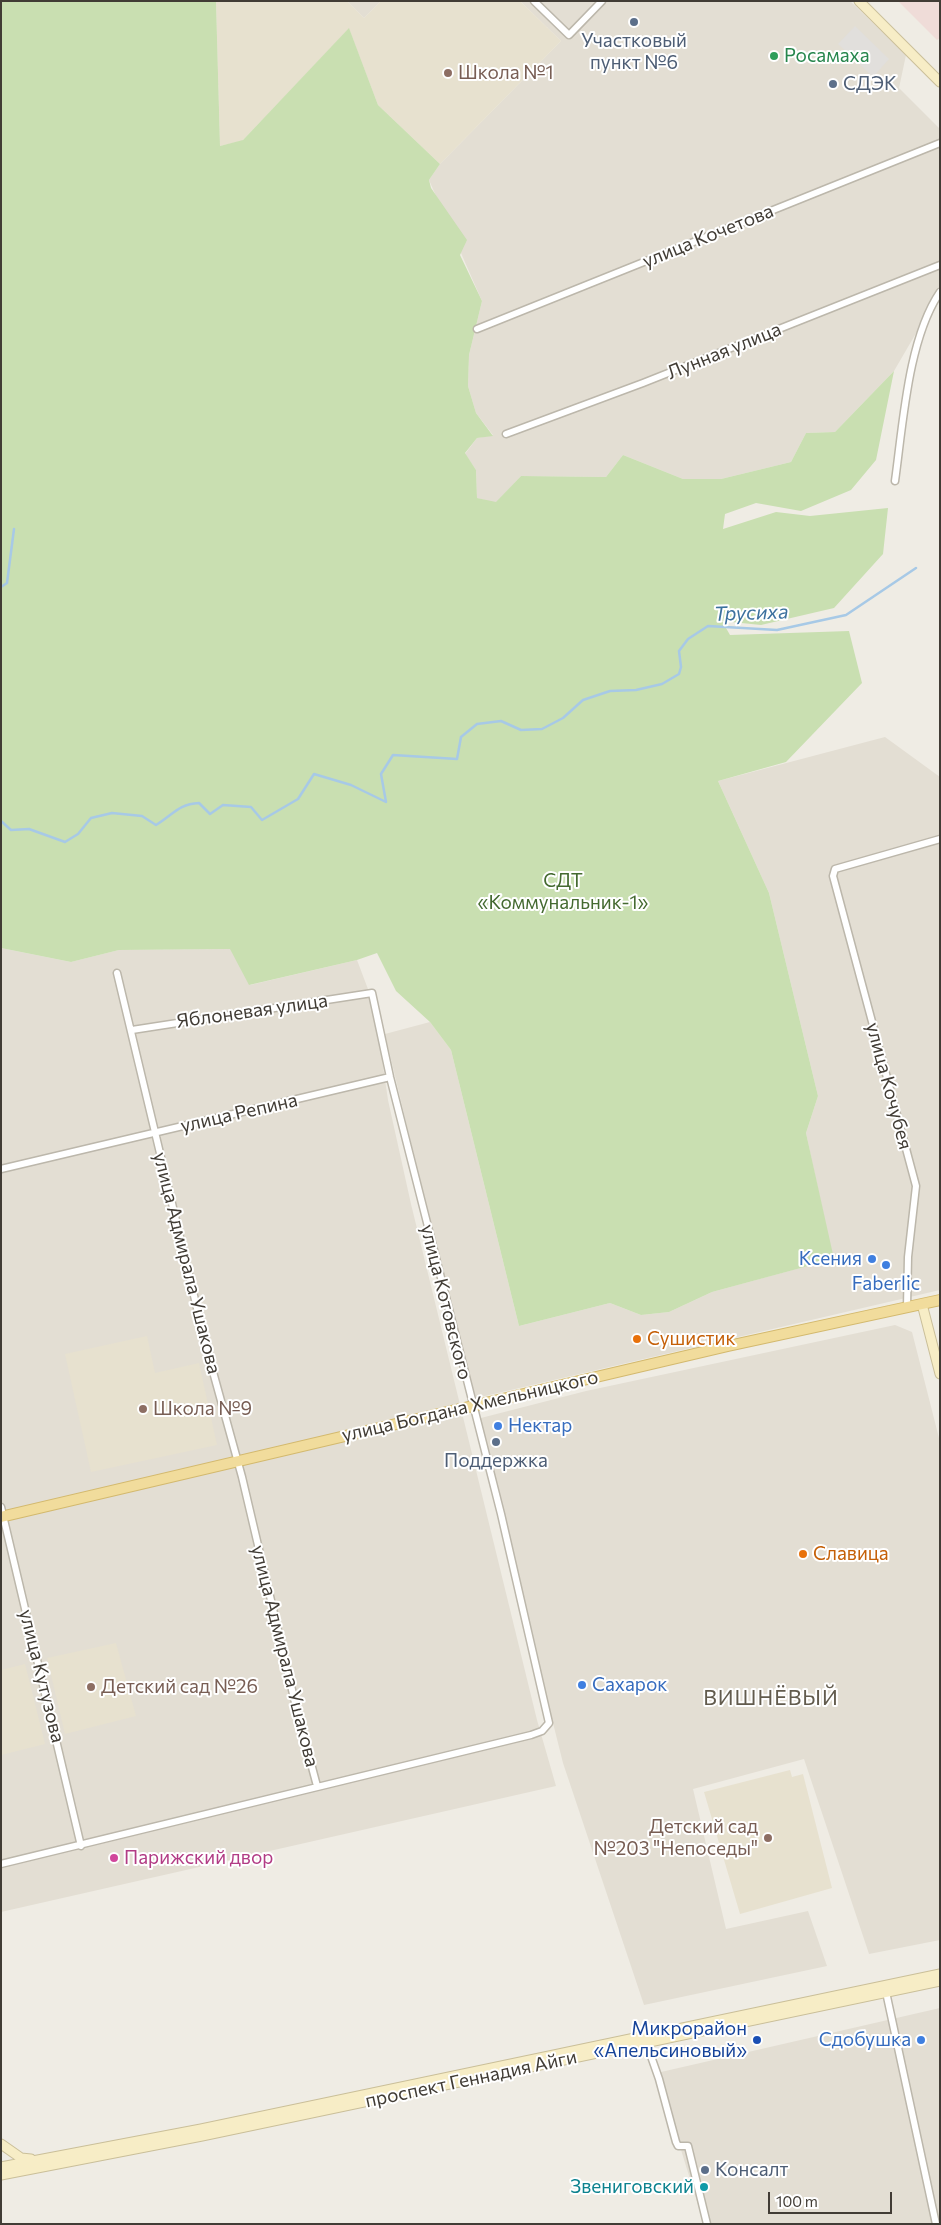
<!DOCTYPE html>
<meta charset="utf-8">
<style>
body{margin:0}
#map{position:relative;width:941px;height:2225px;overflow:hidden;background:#efece4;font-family:Commissioner,sans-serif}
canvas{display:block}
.frame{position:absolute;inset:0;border:2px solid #413c35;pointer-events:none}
.scale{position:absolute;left:768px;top:2192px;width:124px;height:22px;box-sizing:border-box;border:2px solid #413c35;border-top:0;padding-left:6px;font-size:15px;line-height:18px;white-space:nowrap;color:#413c35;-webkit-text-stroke:4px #fff;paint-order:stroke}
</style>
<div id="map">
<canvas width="941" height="2225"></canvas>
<div class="frame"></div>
<div class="scale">100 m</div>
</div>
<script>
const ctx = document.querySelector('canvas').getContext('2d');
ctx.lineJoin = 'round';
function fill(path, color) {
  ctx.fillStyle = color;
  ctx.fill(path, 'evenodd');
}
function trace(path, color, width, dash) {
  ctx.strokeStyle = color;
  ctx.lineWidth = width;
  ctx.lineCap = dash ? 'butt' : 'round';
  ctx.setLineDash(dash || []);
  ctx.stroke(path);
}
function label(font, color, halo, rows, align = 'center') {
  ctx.font = font + ' Commissioner,sans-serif';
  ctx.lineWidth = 4;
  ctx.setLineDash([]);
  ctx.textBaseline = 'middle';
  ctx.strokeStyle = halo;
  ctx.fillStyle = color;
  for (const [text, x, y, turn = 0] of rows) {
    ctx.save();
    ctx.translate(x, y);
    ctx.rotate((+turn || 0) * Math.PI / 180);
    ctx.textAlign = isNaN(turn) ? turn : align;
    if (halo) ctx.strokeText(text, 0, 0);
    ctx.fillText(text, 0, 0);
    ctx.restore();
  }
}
fill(new Path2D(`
 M347 1H381L364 18Z
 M520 1H850L906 55 899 88 940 129V292L894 371 835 432 806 433 791 462 721 479H683L623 455 606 477 521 476 496 503 477 498 476 470 465 454 477 438 493 435 476 413 468 386 469 355 482 301 429 180 440 164 561 41Z
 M885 737 940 777V1290L472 1399 385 1034 430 1022 451 1050 519 1326 610 1303 641 1315 669 1312 712 1292 833 1259 806 1133 818 1096 769 893 718 781Z
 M1 948 71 962 119 950 231 949 250 985 357 960 374 1005 388 1100 411 1204 537 1720 556 1786 1 1912Z
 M895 1325 912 1332 940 1442V1940L869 1954 804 1759 693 1789 726 1929 808 1911 827 1966 644 2005 563 1763 477 1419 586 1391Z
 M940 2008V2224H704L659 2079 661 2072Z`), '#e3ded3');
fill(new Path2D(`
 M216 1H347L364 18 381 1H520L561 41 440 164 378 105 349 29 242 141 220 146Z
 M147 1336 155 1373 199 1363 217 1445 91 1472 65 1354Z
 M116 1643 136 1716 65 1734 47 1658Z
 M25 1664 45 1744 1 1755V1670Z
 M790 1770 792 1777 803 1774 832 1888 740 1914 704 1792Z`), '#e7e1cf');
fill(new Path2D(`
 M898 1H940V38L937 40Z`), '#efdcd8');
fill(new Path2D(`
 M1 1H216L220 146 243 140 349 28 378 105 440 164 429 180 431 188 467 240 460 255 482 301 469 355 468 386 476 413 493 436 477 438 465 453 476 470 477 498 496 502 521 476 606 477 623 455 683 479H721L791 462 806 433 835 432 894 371 876 460 851 490 801 511 756 503 725 514 723 529 776 512 810 516 888 508 883 554 834 608 761 625 722 621 730 635 849 631 862 683 786 762 718 781 769 893 818 1096 806 1133 834 1259 712 1292 669 1312 641 1315 610 1303 519 1326 451 1050 430 1022 396 991 377 953 357 960 249 985 230 949 119 950 71 962 1 948Z`), '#c9dfb1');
fill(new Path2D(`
 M855 26 889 59 873 77 838 44Z`), '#e1dfdc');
trace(new Path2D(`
 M1 587 7 583 14 529
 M1 821 11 830 29 829 65 842 78 834 91 818 112 813 142 816 156 825C173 815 178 804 199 803L210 814 223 805 251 807 262 820 298 799 314 774 351 785 386 802 381 774 393 755 457 759 461 737 477 724 501 721 521 730 542 729 563 718 583 700 610 691 636 690 662 684 679 674 681 667 679 651 688 639 708 626 777 630 846 615 916 568`), '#a7c9e6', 2.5);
const street = new Path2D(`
 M534 1 569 35 602 1
 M477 329 940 143
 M506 434 643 383 940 265
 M895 481C903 424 908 339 940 292
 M117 973 207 1350 242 1477 297 1711 317 1786
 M1 1169 390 1077
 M907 1307 908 1257 916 1186 833 876 835 869 940 839
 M1 1507 81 1846
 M1 1864 531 1735 542 1731 549 1723 501 1514 390 1077 372 993 132 1030
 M886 1992 936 2224
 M646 2042 659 2079 676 2142 678 2146H688L707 2224`);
const secondary = new Path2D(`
 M859 1 940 82
 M922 1304 940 1374
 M1 2144 21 2158 31 2159
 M1 2167 201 2129 940 1974
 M1 2175 202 2136 940 1981`);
const primary = new Path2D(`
 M1 1517 728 1346 940 1300`);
trace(street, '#bcb7ab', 9);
trace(secondary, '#cabf99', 11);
trace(primary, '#d3b96e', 12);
trace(street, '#fff', 6);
trace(secondary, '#f7edc6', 9);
trace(primary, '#f1dc9c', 10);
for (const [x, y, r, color] of [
 [634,22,5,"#5c6f8a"],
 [774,56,5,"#2e9e5b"],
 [448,73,5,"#8d6e63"],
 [833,84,5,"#5c6f8a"],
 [872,1259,5,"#3f7fe0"],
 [886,1265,5,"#3f7fe0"],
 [637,1339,5,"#e8710a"],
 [143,1409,5,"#8d6e63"],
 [498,1426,5,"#3f7fe0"],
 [496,1442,5,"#5c6f8a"],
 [803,1554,5,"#e8710a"],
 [582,1685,5,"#3f7fe0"],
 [91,1687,5,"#8d6e63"],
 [768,1838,5,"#8d6e63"],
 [114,1858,5,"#d1479c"],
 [757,2040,5,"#1a4fb4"],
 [921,2040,5,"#3f7fe0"],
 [705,2170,5,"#5c6f8a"],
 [704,2187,5,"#0f9aa8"]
]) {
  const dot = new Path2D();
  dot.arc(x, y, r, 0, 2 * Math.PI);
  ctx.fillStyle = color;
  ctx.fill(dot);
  trace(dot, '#fff', 2);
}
label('19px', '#4e5e75', '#fff', [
 ["Участковый",634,41],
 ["пункт №6",634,63],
 ["СДЭК",843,84,"left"],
 ["Поддержка",496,1461],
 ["Консалт",715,2170,"left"]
]);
label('19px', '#27864d', '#fff', [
 ["Росамаха",784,56]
], 'left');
label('19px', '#785e54', '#fff', [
 ["Школа №1",458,73],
 ["Школа №9",153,1409],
 ["Детский сад №26",101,1687],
 ["Детский сад",758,1827,"right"],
 ["№203 \"Непоседы\"",758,1849,"right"]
], 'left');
label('19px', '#413c35', '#fff', [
 ["улица Кочетова",708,236,-22],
 ["Лунная улица",724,351,-22],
 ["Яблоневая улица",252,1011,-8],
 ["улица Кочубея",889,1086,75],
 ["улица Репина",239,1113,-13],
 ["улица Адмирала Ушакова",187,1263,76],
 ["улица Котовского",446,1302,76],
 ["улица Богдана Хмельницкого",470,1406,-13],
 ["улица Адмирала Ушакова",285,1656,76],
 ["улица Кутузова",42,1676,76],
 ["проспект Геннадия Айги",471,2079,-12]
]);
label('19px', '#446a30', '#fff', [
 ["СДТ",563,881],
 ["«Коммунальник-1»",563,903]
]);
label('19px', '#366cbe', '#fff', [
 ["Ксения",862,1259],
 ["Faberlic",886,1284,"center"],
 ["Нектар",508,1426,"left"],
 ["Сахарок",592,1685,"left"],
 ["Сдобушка",911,2040]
], 'right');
label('19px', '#c56008', '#fff', [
 ["Сушистик",647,1339],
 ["Славица",813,1554]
], 'left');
label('19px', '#b23c85', '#fff', [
 ["Парижский двор",124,1858]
], 'left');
label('19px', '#164399', '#fff', [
 ["Микрорайон",747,2029],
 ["«Апельсиновый»",747,2051]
], 'right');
label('19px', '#0d838f', '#fff', [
 ["Звениговский",694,2187]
], 'right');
label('italic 20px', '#3c719e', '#fff', [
 ["Трусиха",751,613,-2]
]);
ctx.letterSpacing = '1px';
label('21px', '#625b4d', '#fff', [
 ["ВИШНЁВЫЙ",771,1698]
]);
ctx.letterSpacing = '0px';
</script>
